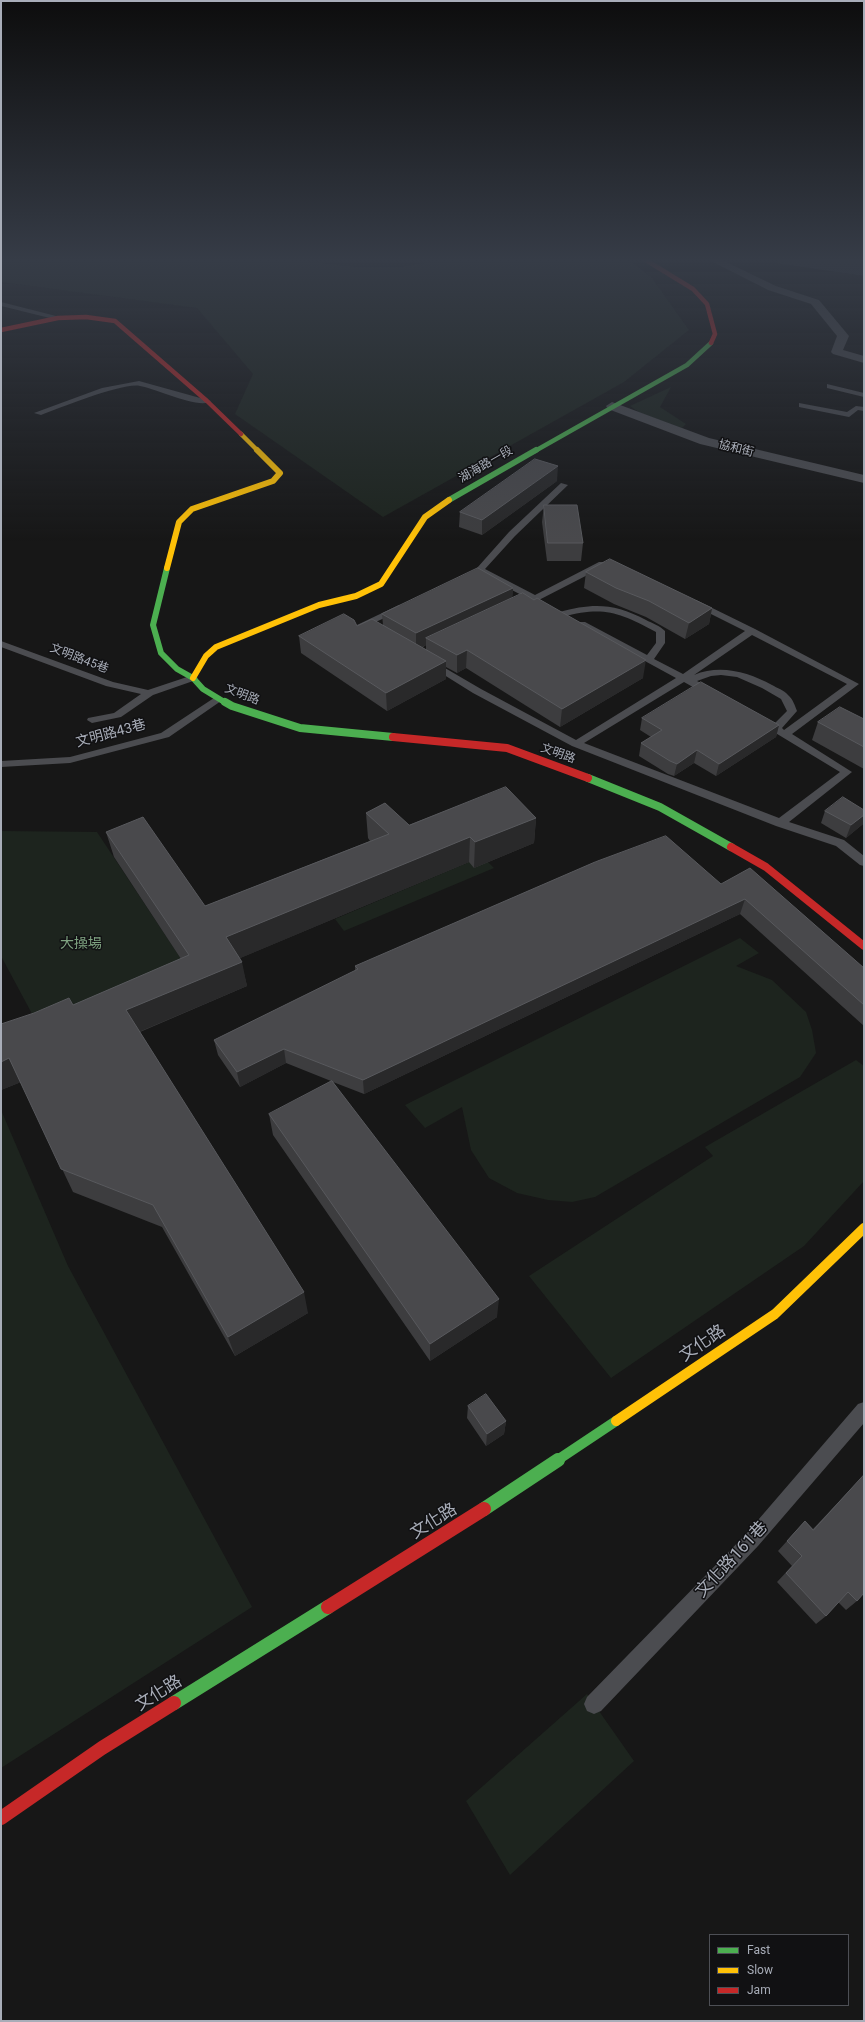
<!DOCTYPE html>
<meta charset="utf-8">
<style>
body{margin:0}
#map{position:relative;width:865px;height:2022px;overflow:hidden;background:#171717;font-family:Roboto,sans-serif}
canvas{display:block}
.frame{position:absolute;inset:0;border:2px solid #a8adb8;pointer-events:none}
.legend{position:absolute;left:709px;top:1934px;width:140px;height:72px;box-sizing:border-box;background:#111113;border:1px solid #4d4f55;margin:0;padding:5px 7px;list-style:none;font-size:12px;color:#a8adb8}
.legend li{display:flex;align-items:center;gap:8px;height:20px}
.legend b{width:20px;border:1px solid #4d4f55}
</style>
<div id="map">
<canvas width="865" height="2022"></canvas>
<div class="frame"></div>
<ul class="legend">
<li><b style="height:5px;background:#4caf50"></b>Fast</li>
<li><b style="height:5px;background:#ffc107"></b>Slow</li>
<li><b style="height:5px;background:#c62828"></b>Jam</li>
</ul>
</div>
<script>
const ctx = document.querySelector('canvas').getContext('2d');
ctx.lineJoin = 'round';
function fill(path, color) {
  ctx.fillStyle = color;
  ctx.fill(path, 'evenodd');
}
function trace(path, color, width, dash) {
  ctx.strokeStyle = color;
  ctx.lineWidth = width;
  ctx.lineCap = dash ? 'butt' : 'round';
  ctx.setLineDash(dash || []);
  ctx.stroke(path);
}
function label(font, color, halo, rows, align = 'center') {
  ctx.font = font + ' Roboto,"Noto Sans TC",sans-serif';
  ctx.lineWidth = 3;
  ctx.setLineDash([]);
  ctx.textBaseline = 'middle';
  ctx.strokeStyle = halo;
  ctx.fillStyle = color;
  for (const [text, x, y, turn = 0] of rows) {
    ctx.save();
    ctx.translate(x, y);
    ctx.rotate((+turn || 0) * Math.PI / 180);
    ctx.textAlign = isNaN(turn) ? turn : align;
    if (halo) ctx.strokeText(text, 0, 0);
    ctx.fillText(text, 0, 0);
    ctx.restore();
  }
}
fill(new Path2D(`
 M1 259H283L355 267H402L447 259H628L652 278 689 330 624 382 383 517 235 414 253 374 197 308 1 282Z
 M671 387 660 407 686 424 682 428 640 413 630 406Z
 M1 831 97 832 195 980 45 1038 1 956Z
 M469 862H488L494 868 344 931 335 919Z
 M740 938 759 953 736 966 772 980 806 1012 812 1030 816 1053 800 1077 595 1197 572 1202 548 1200 517 1193 489 1178 471 1150 462 1107 425 1128 405 1105Z
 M856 1060 864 1066V1181L804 1246 611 1378 529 1276 713 1156 705 1147Z
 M1 1110 68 1266 252 1607 1 1768Z
 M587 1694 634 1761 510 1875 466 1801Z`), '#1d241e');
fill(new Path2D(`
 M781 259H864V276L777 263Z`), '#2a3239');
fill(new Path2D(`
 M1 302 60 317 61 318 58 320 1 306Z
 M139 381 211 401C200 410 155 388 140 386 124 382 60 408 41 415L34 413 102 388Z
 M827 384 864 393V397L827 388Z
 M799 403 847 412 856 406 864 407V411L858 410 849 417 799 407Z
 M561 483 568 485 515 536 485 569 535 595 599 562H605V566L535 602 477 572V568L509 532Z
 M696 600 755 629 859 684 792 734 852 772 789 822 844 840 864 856V866L860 865 836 846 776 826 572 746 473 693 425 663 427 661H433L481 689 576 740 676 678 577 624 579 622H585L647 655 656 643V632C618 612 604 606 562 617L557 614 559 612C593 603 614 603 646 620 652 623 660 626 665 631V643L654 659 683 674 745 631 693 605 691 603ZM752 635 847 684 784 730 782 728 797 711C795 706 793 699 788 695 784 690 777 688 772 685 748 672 720 664 694 675ZM721 675 737 677 762 688 781 699 787 711 774 724 763 718 759 719 758 721 759 723 840 772 779 818 584 743 684 682 707 695H715L716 693 715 691 697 681 711 676Z
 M399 605 404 608 402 610 369 625V629H363L357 625Z
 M1 641 113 682 148 690 193 675 198 678 196 680 153 695 121 717 92 723 87 720 88 718 114 713 141 694 106 686 1 647Z
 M217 696 221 697 222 699 221 701 169 737 70 763 1 767V761L70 757 161 733Z
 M864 1402V1423L758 1546 601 1711 594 1714 587 1711 584 1704 587 1697 746 1534 858 1404Z`), '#4b4c50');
fill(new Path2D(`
 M707 259H720L776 286 819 300 849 336 843 350 864 356V363L833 354 831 352 837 336 811 304 768 290Z
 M612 402 709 438 864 475V483L700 444 608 409 606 406Z`), '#4b4c50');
trace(new Path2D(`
 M535 451 687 365 711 343`), '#4caf50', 4.5);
trace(new Path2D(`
 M449 500 536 450
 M167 568 153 625 161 653 177 669 193 678 203 689 226 703`), '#4caf50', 6);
trace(new Path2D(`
 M225 702 232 706 300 728 393 737
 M588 778 660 807 731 847`), '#4caf50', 8);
trace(new Path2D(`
 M556 1461 616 1421`), '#4caf50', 10);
trace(new Path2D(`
 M484 1509 558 1460
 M174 1703 328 1607`), '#4caf50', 14);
trace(new Path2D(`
 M241 434 258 451`), '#ffc107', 4.5);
trace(new Path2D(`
 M167 568 179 522 192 509 273 481 280 473 257 450
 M193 678 206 656 216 647 319 605 356 596 381 584 425 517 449 500`), '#ffc107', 6);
trace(new Path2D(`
 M616 1421 775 1314 864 1228`), '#ffc107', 10);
trace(new Path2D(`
 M644 259 693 289 707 304 715 334 711 343
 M1 330 58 318 86 317 115 321 207 401 241 434`), '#c62828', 4.5);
trace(new Path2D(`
 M393 737 507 748 588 778
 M731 847 766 867 864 946`), '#c62828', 8);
trace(new Path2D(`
 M328 1607 484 1509
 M1 1818 102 1748 174 1703`), '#c62828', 14);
fill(new Path2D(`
 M557 481 482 535 459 527 460 512Z
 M544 505 583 543 581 561H547L542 522Z
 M586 572 712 608 709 624 685 639 646 617 614 604 584 588Z
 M513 588 512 598 643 678 560 727 466 668 457 673 446 667V679L387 711 301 653 299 636 383 625 382 614ZM426 645V650L422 648Z
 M642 718 779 725 776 737 716 776 694 763 674 776 668 774 639 756 641 743 651 737 640 730Z
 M864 719V769L812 740 818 722Z
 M864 810V823L863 824 846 838 821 823 825 811Z
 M366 813 409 825 536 818 534 843 474 868 469 862 240 958 247 986 140 1032 308 1313 235 1356 162 1227 73 1192 21 1082 1 1090V1024L73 1005 181 959 114 857 106 832 205 906 370 841 368 838Z
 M721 884 864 968V1026L740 914 364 1094 333 1082 497 1317 430 1361 273 1135 269 1114 331 1081 286 1063 240 1087 218 1055 214 1040 355 971V966Z
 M468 1406 506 1421 504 1434 486 1446 467 1418Z
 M864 1475 857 1601 846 1610 838 1602 826 1616 816 1624 777 1582 792 1566 778 1551 805 1521 813 1529Z`), '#3d3d3f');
fill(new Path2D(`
 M558 466 557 481 482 535V520Z
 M513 588 512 605 426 638V645L416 650V633Z
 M712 608 709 624 685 639 689 623Z
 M467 650 466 668 457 673V655Z
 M646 660 643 678 560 727 562 709Z
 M446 661V679L387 711 386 693Z
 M779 725 776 737 716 776 719 764Z
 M697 750 694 763 674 776 677 764Z
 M864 815V823L863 824 846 838 851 825Z
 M536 818 534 843 474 868 475 842Z
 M470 837 469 862 231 962 226 937Z
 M745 899 740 914 364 1094 363 1080Z
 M242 962 247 986 134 1034 126 1010Z
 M284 1049 286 1063 240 1087 237 1072Z
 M9 1058 21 1082 1 1090V1062Z
 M304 1292 308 1313 235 1356 228 1337Z
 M499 1299 497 1317 430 1361V1344Z
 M506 1421 504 1434 486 1446 487 1434Z`), '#29292a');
const building = new Path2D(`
 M535 459 558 466 482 520 460 512Z
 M544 505H577L583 543H548Z
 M610 559 712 608 689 623 649 601 616 588 586 572Z
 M478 568 513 588 416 633 382 614Z
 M523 593 534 600 537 598 646 660 562 709 467 650 457 655 426 638Z
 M344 614 354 620 357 626 372 619 446 661 386 693 299 636Z
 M701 682 779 725 719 764 697 750 677 764 670 761 641 743 662 730 642 718Z
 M840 707 864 719V747L818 722Z
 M506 787 536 818 475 842 470 837 226 937 242 962 126 1010 304 1292 228 1337 153 1205 61 1169 9 1058 1 1062V1024L34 1013 69 998 73 1005 189 955 106 832 143 817 205 906 389 834 366 813 385 803 409 825Z
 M843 797 864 810V815L851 825 825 811Z
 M666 836 721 884 750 868 864 968V1005L745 899 363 1080 284 1049 237 1072 214 1040 358 969 355 966 595 862Z
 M332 1081 499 1299 430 1344 269 1114Z
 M486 1394 506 1421 487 1434 468 1406Z
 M864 1475V1593L857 1601 848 1592 826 1616 786 1573 802 1556 787 1541 805 1521 813 1530Z`);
fill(building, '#49494c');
trace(building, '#58595d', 1);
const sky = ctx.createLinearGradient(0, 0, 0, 542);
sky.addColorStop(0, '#0d0d0d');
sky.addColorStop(0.48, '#363c47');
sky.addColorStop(1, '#363c4700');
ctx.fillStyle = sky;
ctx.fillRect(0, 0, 865, 542);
label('12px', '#a8adb8', '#111113', [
 ["協和街",736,449,14],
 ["湖海路一段",486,465,-30],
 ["文明路45巷",79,659,21],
 ["文明路",242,695,21],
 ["文明路",558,754,20]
]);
label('14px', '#a8adb8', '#111113', [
 ["文明路43巷",111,734,-15]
]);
label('14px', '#7fa381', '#111113', [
 ["大操場",81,944]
]);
label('17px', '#a8adb8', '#111113', [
 ["文化路",703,1344,-34],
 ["文化路",434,1522,-32],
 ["文化路161巷",732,1560,-47],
 ["文化路",159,1694,-32]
]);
</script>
